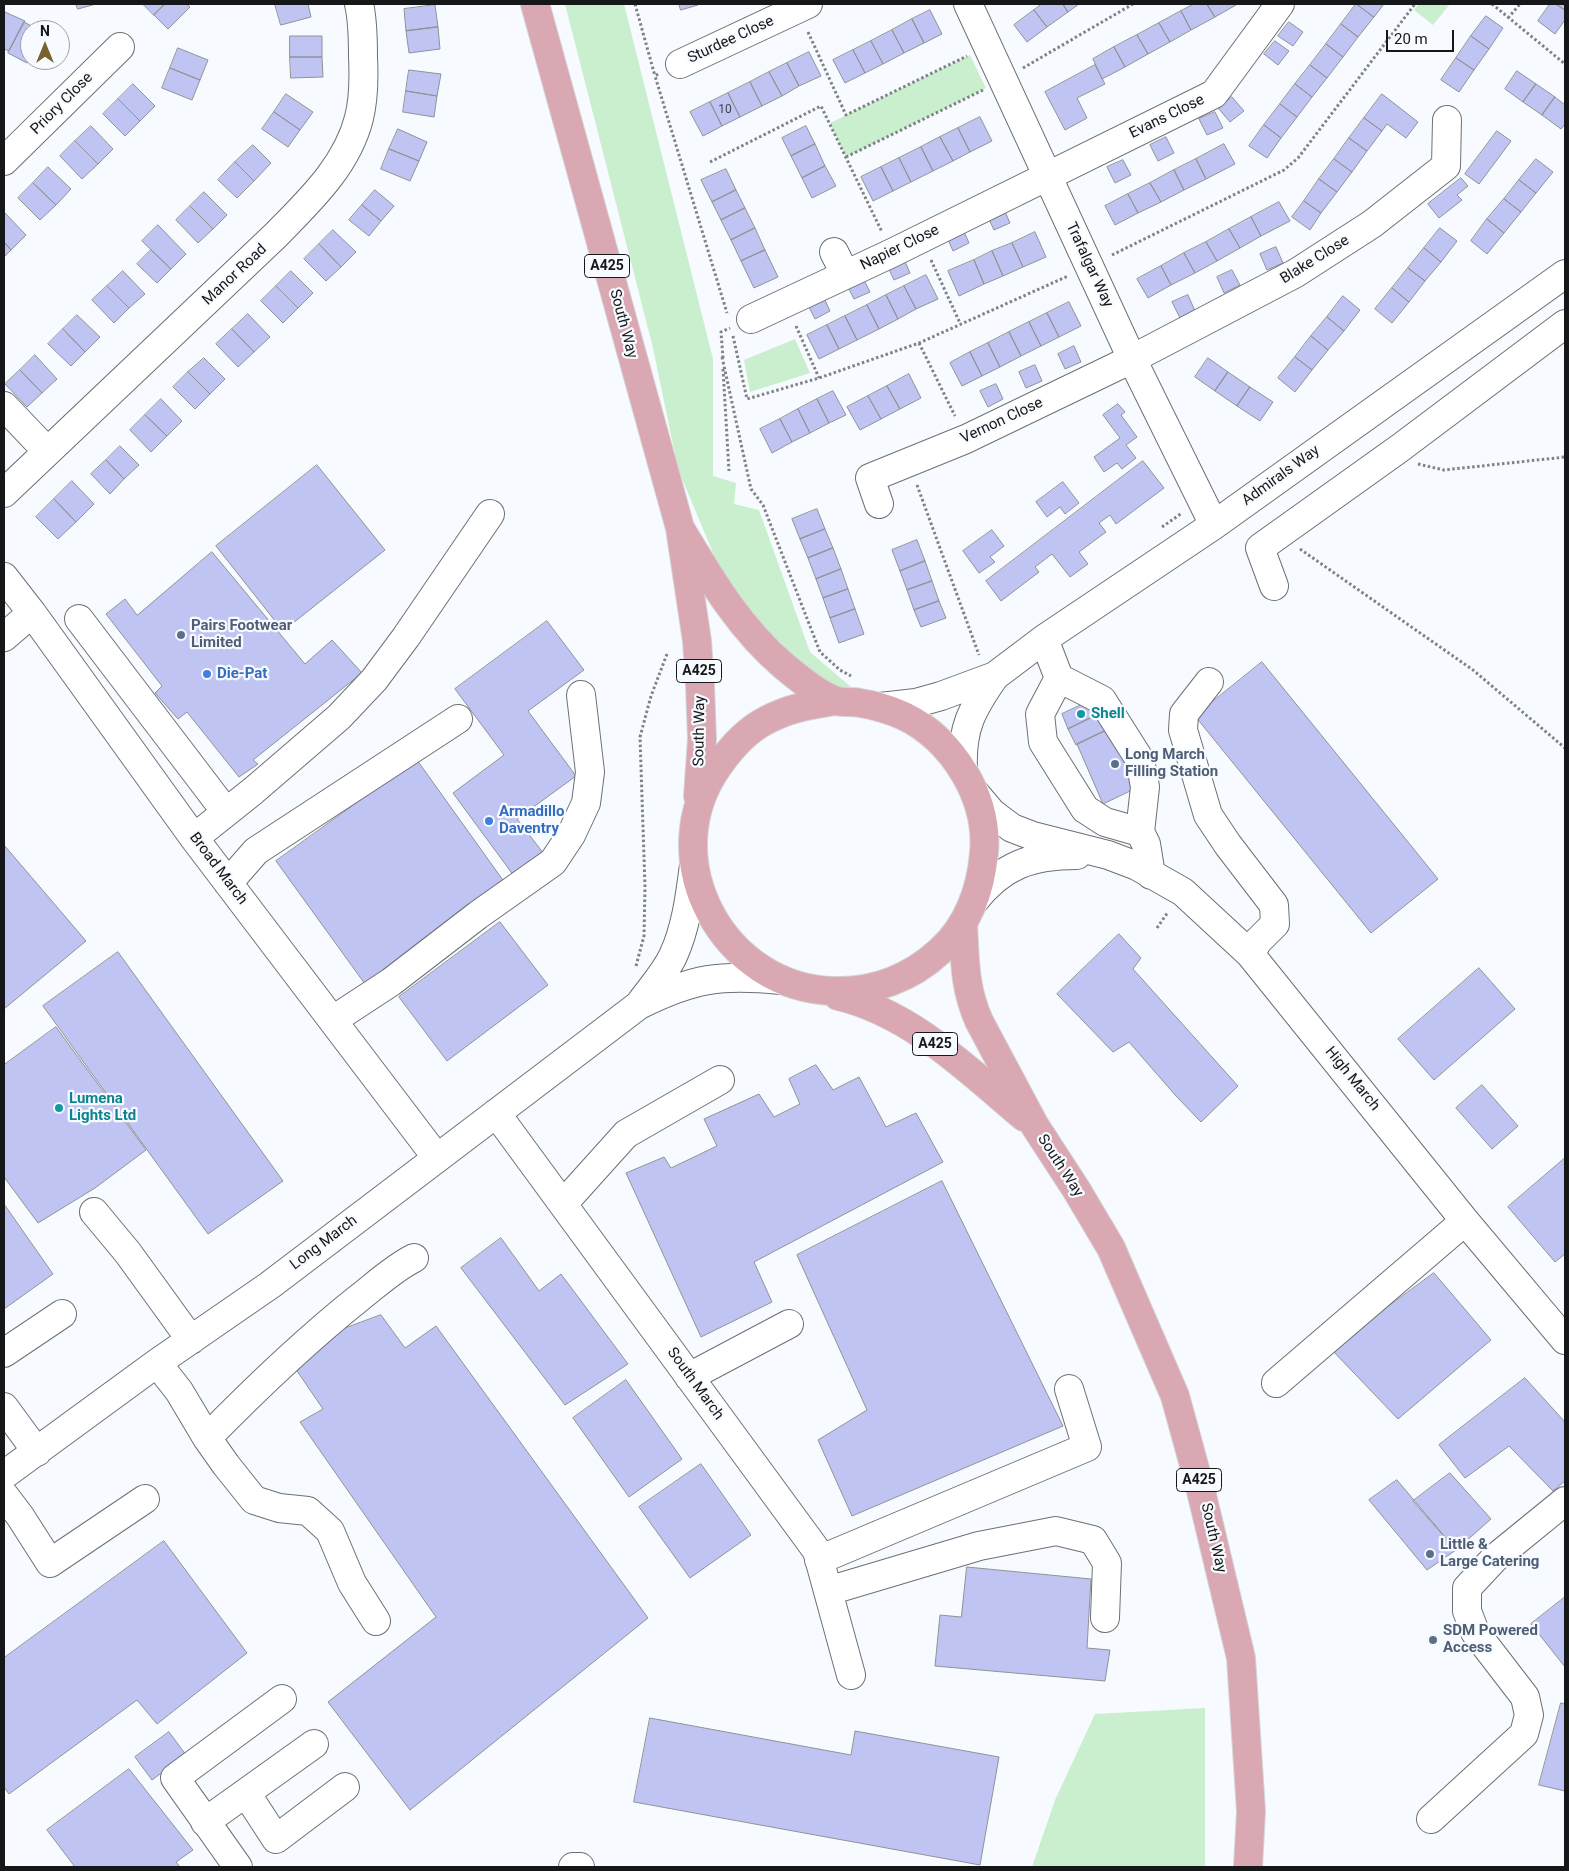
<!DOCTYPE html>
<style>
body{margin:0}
#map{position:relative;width:1569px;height:1871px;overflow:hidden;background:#f7fbff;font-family:Roboto,sans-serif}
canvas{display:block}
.frame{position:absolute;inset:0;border:5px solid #161719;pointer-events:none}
.north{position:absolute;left:20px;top:20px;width:50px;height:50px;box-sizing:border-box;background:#f7fbff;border:1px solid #9da0a3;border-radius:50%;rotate:0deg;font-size:14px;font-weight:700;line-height:20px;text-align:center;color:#161719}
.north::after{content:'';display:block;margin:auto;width:18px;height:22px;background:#766130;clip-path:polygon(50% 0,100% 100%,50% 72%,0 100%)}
.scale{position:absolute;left:1386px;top:30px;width:68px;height:22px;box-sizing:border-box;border:2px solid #161719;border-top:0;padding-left:6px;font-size:15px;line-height:18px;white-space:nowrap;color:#161719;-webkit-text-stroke:4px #f7fbff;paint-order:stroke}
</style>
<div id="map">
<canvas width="1569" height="1871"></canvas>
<div class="frame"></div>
<div class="north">N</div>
<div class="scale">20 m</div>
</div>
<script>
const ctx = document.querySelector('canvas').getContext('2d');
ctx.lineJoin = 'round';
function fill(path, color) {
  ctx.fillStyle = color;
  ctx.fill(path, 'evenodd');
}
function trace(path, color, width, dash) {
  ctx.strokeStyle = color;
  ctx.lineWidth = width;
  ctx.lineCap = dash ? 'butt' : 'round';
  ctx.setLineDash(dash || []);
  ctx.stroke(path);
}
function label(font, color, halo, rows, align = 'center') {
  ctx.font = font + ' Roboto,sans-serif';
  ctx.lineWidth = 4.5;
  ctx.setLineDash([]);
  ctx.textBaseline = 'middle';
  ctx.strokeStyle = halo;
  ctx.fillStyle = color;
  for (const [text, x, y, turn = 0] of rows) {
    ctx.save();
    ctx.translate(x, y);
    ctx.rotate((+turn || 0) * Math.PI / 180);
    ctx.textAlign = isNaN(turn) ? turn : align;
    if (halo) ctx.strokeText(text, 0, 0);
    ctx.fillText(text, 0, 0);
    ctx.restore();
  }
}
fill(new Path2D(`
 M565 4H624L713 359V476L736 483 734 504 759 510 810 652 851 687 836 690 793 665 723 577 678 469 653 348Z
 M1419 4H1450L1433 25 1414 10Z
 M970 55 986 88 846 157 830 123Z
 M795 339 810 373 750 392 744 360Z
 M1205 1708V1867H1032L1055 1800 1095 1714Z`), '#c9efce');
const building = new Path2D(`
 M76 4H96L78 9Z
 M143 4H165L154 15Z
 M165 4H186L190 7 168 29 154 15Z
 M275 4H308L311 17 281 25Z
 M679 4H697L698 5 681 10Z
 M1042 4H1063L1068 12 1047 27 1034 10Z
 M1063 4H1079L1068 12Z
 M1194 4H1207L1215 17 1191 30 1181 11Z
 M1207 4H1236V5L1215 17Z
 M1356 4 1374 17 1358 37 1341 24Z
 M1357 4H1384L1374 17Z
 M1550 4H1556L1565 10V20L1555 34 1538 21Z
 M1556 4H1565V10Z
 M435 5 438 27 406 31 404 9Z
 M930 10 942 34 924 43 912 19Z
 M1034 10 1047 27 1027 42 1014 25Z
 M1181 11 1191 30 1170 42 1159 23Z
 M5 12 25 21 9 51 4 49V15Z
 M1486 16 1503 28 1489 49 1471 36Z
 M912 19 924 43 904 53 892 30Z
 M24 22 39 30H30V58L27 63 8 53Z
 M1289 22 1303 32 1293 46 1278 36Z
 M1159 23 1170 42 1148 54 1137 35Z
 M1341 24 1358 37 1343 57 1326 44Z
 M438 27 440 49 409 53 406 31Z
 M892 30 904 53 883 64 871 41Z
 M1137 35 1148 54 1125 67 1114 47Z
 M290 36H322V57H290Z
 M1471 36 1489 49 1474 70 1456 58Z
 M871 41 883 64 865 73 853 50Z
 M1275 41 1289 51 1278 65 1264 54Z
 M1326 44 1343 57 1327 78 1310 65Z
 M1114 47 1125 67 1102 79 1093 59Z
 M178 48 208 60 200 80 170 68Z
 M853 50 865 73 845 83 833 60Z
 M809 52 821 76 799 86 787 63Z
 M290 57H322L323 77 291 78Z
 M1456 58 1474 70 1459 92 1441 80Z
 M787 63 799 86 782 96 769 72Z
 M1095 65 1105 84 1077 98 1087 118 1065 130 1045 92Z
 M1310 65 1327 78 1312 97 1295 84Z
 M170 68 200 80 192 100 162 88Z
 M409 70 441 74 437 96 406 91Z
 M1517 71 1536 84 1523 102 1505 89Z
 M769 72 782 96 762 106 750 82Z
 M750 82 762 106 740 117 728 93Z
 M133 84 155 106 140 121 118 99Z
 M1295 84 1312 97 1297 117 1280 104Z
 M1536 84 1555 97 1542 115 1523 102Z
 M406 91 437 96 434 117 403 112Z
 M728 93 740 117 722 126 710 102Z
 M286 94 313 112 300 130 274 112Z
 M1382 94 1418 122 1406 138 1387 124 1382 131 1364 118Z
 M1232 97 1244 111 1230 122 1219 109Z
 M1555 97 1565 105V124L1561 129 1542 115Z
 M118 99 140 121 125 136 103 114Z
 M710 102 722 126 703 136 690 112Z
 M1280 104 1297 117 1281 138 1264 125Z
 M274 112 300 130 288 147 262 129Z
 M1215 112 1223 128 1207 135 1199 119Z
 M980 117 992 141 970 152 958 128Z
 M1364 118 1382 131 1367 151 1349 138Z
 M1264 125 1281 138 1267 158 1249 146Z
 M91 126 113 149 98 164 75 141Z
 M806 126 815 144 791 156 782 138Z
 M958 128 970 152 953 161 940 137Z
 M398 129 427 142 419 161 389 149Z
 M1497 131 1511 141 1479 184 1465 174Z
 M940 137 953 161 933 171 921 147Z
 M1166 137 1174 153 1158 161 1150 145Z
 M1349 138 1367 151 1352 172 1334 159Z
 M75 141 98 164 82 179 60 156Z
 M815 144 825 166 802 178 791 156Z
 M1224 144 1235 164 1206 179 1196 159Z
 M253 145 271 163 254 181 235 162Z
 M921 147 933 171 911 182 899 158Z
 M389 149 419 161 410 181 381 169Z
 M899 158 911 182 893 191 881 167Z
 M1196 159 1206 179 1184 190 1174 170Z
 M1334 159 1352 172 1337 192 1319 179Z
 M1536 159 1553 172 1536 193 1519 180Z
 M1123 160 1131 175 1115 183 1107 167Z
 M235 162 254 181 237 198 218 180Z
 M825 166 836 186 812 198 802 178Z
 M48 167 71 189 56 205 33 183Z
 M881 167 893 191 873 201 861 177Z
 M726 169 736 190 712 202 701 180Z
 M1174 170 1184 190 1161 202 1150 183Z
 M1461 178 1468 186 1457 195 1462 200 1439 218 1428 204Z
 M1319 179 1337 192 1321 213 1304 201Z
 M1519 180 1536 193 1521 212 1504 199Z
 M33 183 56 205 40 220 18 198Z
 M1150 183 1161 202 1138 213 1128 194Z
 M375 190 394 206 381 221 362 205Z
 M736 190 745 208 721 220 712 202Z
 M204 192 227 215 213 229 190 206Z
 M1128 194 1138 213 1115 225 1105 206Z
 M1504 199 1521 212 1504 233 1487 219Z
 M1304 201 1321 213 1310 230 1292 217Z
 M1279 202 1290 221 1261 236 1251 217Z
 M362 205 381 221 369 236 349 220Z
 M190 206 213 229 198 243 176 220Z
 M1003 207 1010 223 994 230 987 215Z
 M745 208 755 228 731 240 721 220Z
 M4 212 26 235 11 250 4 242Z
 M1251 217 1261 236 1240 248 1229 229Z
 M1487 219 1504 233 1487 254 1471 241Z
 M158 225 186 254 171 269 142 241Z
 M962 227 969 243 953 251 946 235Z
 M755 228 765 250 741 261 731 240Z
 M1440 228 1457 241 1441 262 1424 248Z
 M1229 229 1240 248 1217 261 1206 242Z
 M333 230 356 252 341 267 319 244Z
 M1035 232 1046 257 1023 267 1012 243Z
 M4 242 11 250 4 257Z
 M1206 242 1217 261 1195 273 1184 253Z
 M1012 243 1023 267 1003 276 992 251Z
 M319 244 341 267 326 281 304 259Z
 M1276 247 1283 263 1267 270 1260 254Z
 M1424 248 1441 262 1425 281 1408 268Z
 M151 250 171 269 157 283 137 264Z
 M765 250 778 277 754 288 741 261Z
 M992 251 1003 276 984 284 974 260Z
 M1184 253 1195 273 1171 285 1161 266Z
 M903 257 910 273 894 280 887 265Z
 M974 260 984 284 959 296 948 271Z
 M1161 266 1171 285 1148 298 1137 279Z
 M1408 268 1425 281 1409 302 1392 288Z
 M1232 270 1240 285 1224 293 1217 277Z
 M123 271 145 294 129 308 107 286Z
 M291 271 313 293 298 308 276 286Z
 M926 275 938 299 916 309 904 286Z
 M862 276 870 292 854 299 846 283Z
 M107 286 129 308 114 323 92 300Z
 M276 286 298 308 283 323 261 301Z
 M904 286 916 309 898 319 886 295Z
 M1392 288 1409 302 1392 323 1375 309Z
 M886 295 898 319 879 329 867 305Z
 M1188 295 1195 311 1180 318 1172 302Z
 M823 296 830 311 815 319 807 303Z
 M1343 296 1360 310 1344 331 1327 317Z
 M1069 302 1081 326 1059 337 1047 313Z
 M867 305 879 329 857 340 845 316Z
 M1047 313 1059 337 1041 346 1029 322Z
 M248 314 270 337 254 352 232 329Z
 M77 315 100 337 85 352 63 329Z
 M845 316 857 340 839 349 827 325Z
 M1327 317 1344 331 1328 350 1311 336Z
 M1029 322 1041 346 1021 356 1009 332Z
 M827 325 839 349 819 359 807 335Z
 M63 329 85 352 71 366 48 344Z
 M232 329 254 352 238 367 216 344Z
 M1009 332 1021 356 1000 367 988 343Z
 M1311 336 1328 350 1312 370 1295 357Z
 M988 343 1000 367 982 376 970 352Z
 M1074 346 1081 362 1065 369 1058 354Z
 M970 352 982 376 962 386 950 363Z
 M35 355 57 379 42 393 20 370Z
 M1295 357 1312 370 1295 392 1278 378Z
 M204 358 225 379 210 394 188 372Z
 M1208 358 1228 372 1215 391 1195 377Z
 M1035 365 1042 381 1026 388 1019 372Z
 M20 370 42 393 27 407 5 384Z
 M188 372 210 394 195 409 173 387Z
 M1228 372 1250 387 1237 406 1215 391Z
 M909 374 921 398 900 409 887 386Z
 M996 384 1003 399 988 407 980 391Z
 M887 386 900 409 881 419 868 396Z
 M1250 387 1273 402 1260 421 1237 406Z
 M833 391 846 415 829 423 817 399Z
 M868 396 881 419 860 430 847 407Z
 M161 399 182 421 167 436 145 415Z
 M817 399 829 423 810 433 798 409Z
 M1118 404 1125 412 1121 415 1137 437 1126 445 1136 458 1122 469 1117 463 1104 472 1094 457 1120 438 1103 415Z
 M798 409 810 433 792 442 780 419Z
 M145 415 167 436 151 452 130 430Z
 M780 419 792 442 772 453 760 429Z
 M120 446 139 465 124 479 106 460Z
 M106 460 124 479 110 494 91 474Z
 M1143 461 1164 488 1116 524 1110 515 1099 523 1106 532 1079 552 1088 564 1070 577 1052 554 1035 567 1039 572 1001 601 986 581Z
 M317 465 385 550 283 631 216 546Z
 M72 481 94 504 76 522 54 499Z
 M1063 482 1079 503 1065 514 1060 507 1047 517 1036 502Z
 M54 499 76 522 58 539 36 517Z
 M817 509 825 529 800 539 792 519Z
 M825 529 833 548 808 558 800 539Z
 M992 530 1004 546 990 557 995 562 979 573 963 551Z
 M917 540 925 561 900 571 892 550Z
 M833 548 841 569 816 579 808 558Z
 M212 552 305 664 332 640 362 673 253 760 258 764 239 777 187 712 178 719 155 693 162 686 106 614 125 599 137 615Z
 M925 561 932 581 907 590 900 571Z
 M841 569 848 589 823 598 816 579Z
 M932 581 939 601 914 610 907 590Z
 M848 589 855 609 830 618 823 598Z
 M939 601 946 618 921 627 914 610Z
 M855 609 864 634 839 643 830 618Z
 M547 621 584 670 528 711 576 776 517 819 544 854 514 876 453 793 504 755 455 689Z
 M1262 662 1438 879 1371 933 1195 716Z
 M1094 699 1101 713 1068 729 1062 714Z
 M1107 710 1115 726 1076 745 1068 729Z
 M1111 728 1151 781 1103 804 1077 744Z
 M417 760 505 883 365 984 276 861Z
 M4 845 86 941 4 1009Z
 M500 922 548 985 447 1061 399 997Z
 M1119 934 1141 958 1133 969 1238 1086 1201 1122 1176 1096 1129 1042 1113 1052 1057 994Z
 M118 952 283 1181 208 1234 43 1006Z
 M1479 968 1515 1009 1434 1080 1398 1039Z
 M56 1027 146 1150 95 1188 38 1223 4 1177V1065Z
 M816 1065 833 1090 859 1077 886 1127 916 1113 943 1162 754 1262 772 1302 701 1337 626 1173 664 1157 671 1168 717 1146 704 1119 759 1094 774 1117 800 1104 789 1079Z
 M1482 1085 1518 1126 1492 1149 1456 1108Z
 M1565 1158V1254L1555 1262 1508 1207Z
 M942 1181 1063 1426 852 1516 818 1440 867 1410 797 1255Z
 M4 1204 53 1274 4 1309Z
 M501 1238 539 1291 561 1274 628 1364 565 1405 461 1268Z
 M1434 1273 1491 1340 1398 1419 1331 1349Z
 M381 1315 405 1348 436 1326 648 1618 410 1810 328 1702 436 1617 300 1422 323 1409 297 1371 332 1333Z
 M1525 1378 1565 1422V1481L1553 1491 1509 1446 1465 1478 1439 1445Z
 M626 1380 682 1459 629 1497 573 1418Z
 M701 1464 751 1535 690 1578 639 1507Z
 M1450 1473 1491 1519 1456 1550 1413 1501Z
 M1397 1480 1456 1550 1427 1570 1369 1500Z
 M164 1541 247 1653 157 1724 137 1700 9 1794 4 1787V1658Z
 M967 1567 1091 1579 1087 1648 1110 1650 1105 1681 935 1666 940 1615 961 1617Z
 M1565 1597V1667L1531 1624Z
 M1561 1703 1565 1704V1791L1539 1785Z
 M650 1718 851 1755 855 1731 999 1757 980 1865 634 1802Z
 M169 1732 186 1755 152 1780 135 1757Z
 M129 1769 193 1850 176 1862 180 1867H75L47 1830Z`);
fill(building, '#c0c4f2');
trace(building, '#919296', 1);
const minor = new Path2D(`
 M968 4 1132 359 1214 525
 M680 64 808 4
 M4 161 120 47
 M834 252 845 274
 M751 319 892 253 1214 94 1280 4
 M4 406 47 451
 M4 493 276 235C309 201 347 166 359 118 364 98 364 77 363 57 363 40 363 21 359 4
 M879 504 870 478 966 439 1132 359 1296 273 1372 224 1446 166 1447 120
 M4 577 32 613 194 838 437 1158
 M1274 586 1260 548 1400 448 1565 324
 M79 619 226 812
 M4 637 32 613
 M1044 639 1059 678 1040 714 1043 742 1085 809 1105 822 1140 832 1146 844 1151 875
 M1059 678 1102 700 1140 760 1145 787 1140 832
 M1209 682 1184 714 1183 730 1208 815 1228 845 1274 905 1275 924 1258 941 1250 954
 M880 707 916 703 941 696 995 676 1044 639 1214 525 1565 274
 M963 770C961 728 972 709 995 676
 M975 793 992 813 1012 828 1033 836 1108 855 1137 866 1183 892 1250 954 1465 1221 1565 1340
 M194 838 253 791 339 717 374 680 406 637 490 514
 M228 883 256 851 458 719
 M974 901C1003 865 1031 855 1077 855
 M641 1002C652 987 665 973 673 956 686 928 690 896 694 865
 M333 1020 391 982 478 915 553 862 571 835 586 803 590 772 581 695
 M496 1113 817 1551 851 1675
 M563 1204 626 1134 720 1080
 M94 1212 128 1253 191 1340
 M4 1353 62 1314
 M157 1363 179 1391 207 1438 226 1465 254 1500 279 1508 308 1511 330 1531 352 1583 376 1621
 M689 1377 789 1324
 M1276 1383 1465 1221
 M4 1407 37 1452
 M207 1438C255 1389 305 1341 359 1298 377 1284 394 1268 414 1258
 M4 1475 157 1363 270 1285 639 1005C693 978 721 974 781 980
 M4 1495 20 1516 50 1563 145 1499
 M819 1560 1087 1447 1069 1389
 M828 1591 979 1546 1056 1531 1093 1540 1107 1563 1105 1618
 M246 1793 276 1839 345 1787
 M1431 1819 1524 1734 1529 1715 1525 1697 1475 1632 1467 1611V1588L1495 1558 1565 1501
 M205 1822 314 1744
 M238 1867 175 1778 282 1699
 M573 1867H580`);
const major = new Path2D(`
 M535 4 680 528 697 641 700 686 702 739 698 796
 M680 528C710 578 739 628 784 666 797 677 820 696 837 701 844 703 852 701 860 703 875 705 890 710 904 716 953 740 989 798 984 853 981 889 968 926 940 951 911 978 874 992 835 991 723 989 652 858 719 765 731 748 746 731 765 721 789 708 809 705 836 701
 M963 923C965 960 964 987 979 1021L1035 1126 1076 1189 1111 1248 1175 1396 1200 1487 1241 1658 1251 1811 1248 1867
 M838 996C911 1013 968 1070 1024 1117`);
trace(minor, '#6d7074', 30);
trace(major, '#d5d5d6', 30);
trace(new Path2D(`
 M635 4 655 76
 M1492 4 1565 64
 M1508 18 1520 4
 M808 32 846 115 967 56
 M1023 68 1133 4
 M658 74 655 76 727 313
 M846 157 983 90
 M710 162 821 106 882 232
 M1112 255 1284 170 1298 158 1415 4
 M931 260 960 323
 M796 326 819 378
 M733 336 747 399 819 378 919 343 1068 276
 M919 343 955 416
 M722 357 751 489 763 505 820 652 840 670 851 676
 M723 358 721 332 730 328
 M723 369 729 471
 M1418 464 1444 470 1565 457
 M917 485 979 655
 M1162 527 1182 513
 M1300 549 1473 670 1565 748
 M1157 928 1168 912
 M636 966 644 936 645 887 640 737 651 696 667 654`), '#7f8285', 3, [2.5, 2.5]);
trace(minor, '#fff', 28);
trace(major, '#d9a8b2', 28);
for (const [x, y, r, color] of [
 [181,635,5,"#5c6f8a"],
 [207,674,5,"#3f7fe0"],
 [1081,714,5,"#0f9aa8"],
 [1115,764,5,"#5c6f8a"],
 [489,821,5,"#3f7fe0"],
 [59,1108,5,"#0f9aa8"],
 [1430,1554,5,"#5c6f8a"],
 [1433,1640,5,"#5c6f8a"]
]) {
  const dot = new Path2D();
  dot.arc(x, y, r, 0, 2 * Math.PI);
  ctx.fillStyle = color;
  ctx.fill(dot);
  trace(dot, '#f7fbff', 2);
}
label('12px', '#40424f', null, [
 ["10",725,110]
]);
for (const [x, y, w] of [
 [607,266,45],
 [699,671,45],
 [935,1044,45],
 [1199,1480,45]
]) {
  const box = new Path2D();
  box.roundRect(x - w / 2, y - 11.5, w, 23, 4);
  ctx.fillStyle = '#f7fbff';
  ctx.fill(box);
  trace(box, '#161719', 1);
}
label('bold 14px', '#161719', null, [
 ["A425",607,266],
 ["A425",699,671],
 ["A425",935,1044],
 ["A425",1199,1480]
]);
label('15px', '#161719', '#f7fbff', [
 ["Sturdee Close",731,40,-25],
 ["Priory Close",62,104,-45],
 ["Evans Close",1167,117,-26],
 ["Napier Close",900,248,-26],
 ["Blake Close",1315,260,-32],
 ["Trafalgar Way",1089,265,65],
 ["Manor Road",235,275,-43],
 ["South Way",623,324,75],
 ["Vernon Close",1002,421,-25],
 ["Admirals Way",1281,476,-36],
 ["South Way",700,731,-89],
 ["Broad March",218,869,53],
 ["High March",1352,1079,51],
 ["South Way",1060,1166,57],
 ["Long March",324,1243,-37],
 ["South March",695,1384,54],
 ["South Way",1213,1538,77]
]);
label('bold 15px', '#4e5e75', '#f7fbff', [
 ["Pairs Footwear",191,626],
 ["Limited",191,643],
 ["Long March",1125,755],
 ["Filling Station",1125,772],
 ["Little &",1440,1545],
 ["Large Catering",1440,1562],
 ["SDM Powered",1443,1631],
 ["Access",1443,1648]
], 'left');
label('bold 15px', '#366cbe', '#f7fbff', [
 ["Die-Pat",217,674],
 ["Armadillo",499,812],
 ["Daventry",499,829]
], 'left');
label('bold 15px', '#0d838f', '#f7fbff', [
 ["Shell",1091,714],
 ["Lumena",69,1099],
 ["Lights Ltd",69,1116]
], 'left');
</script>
